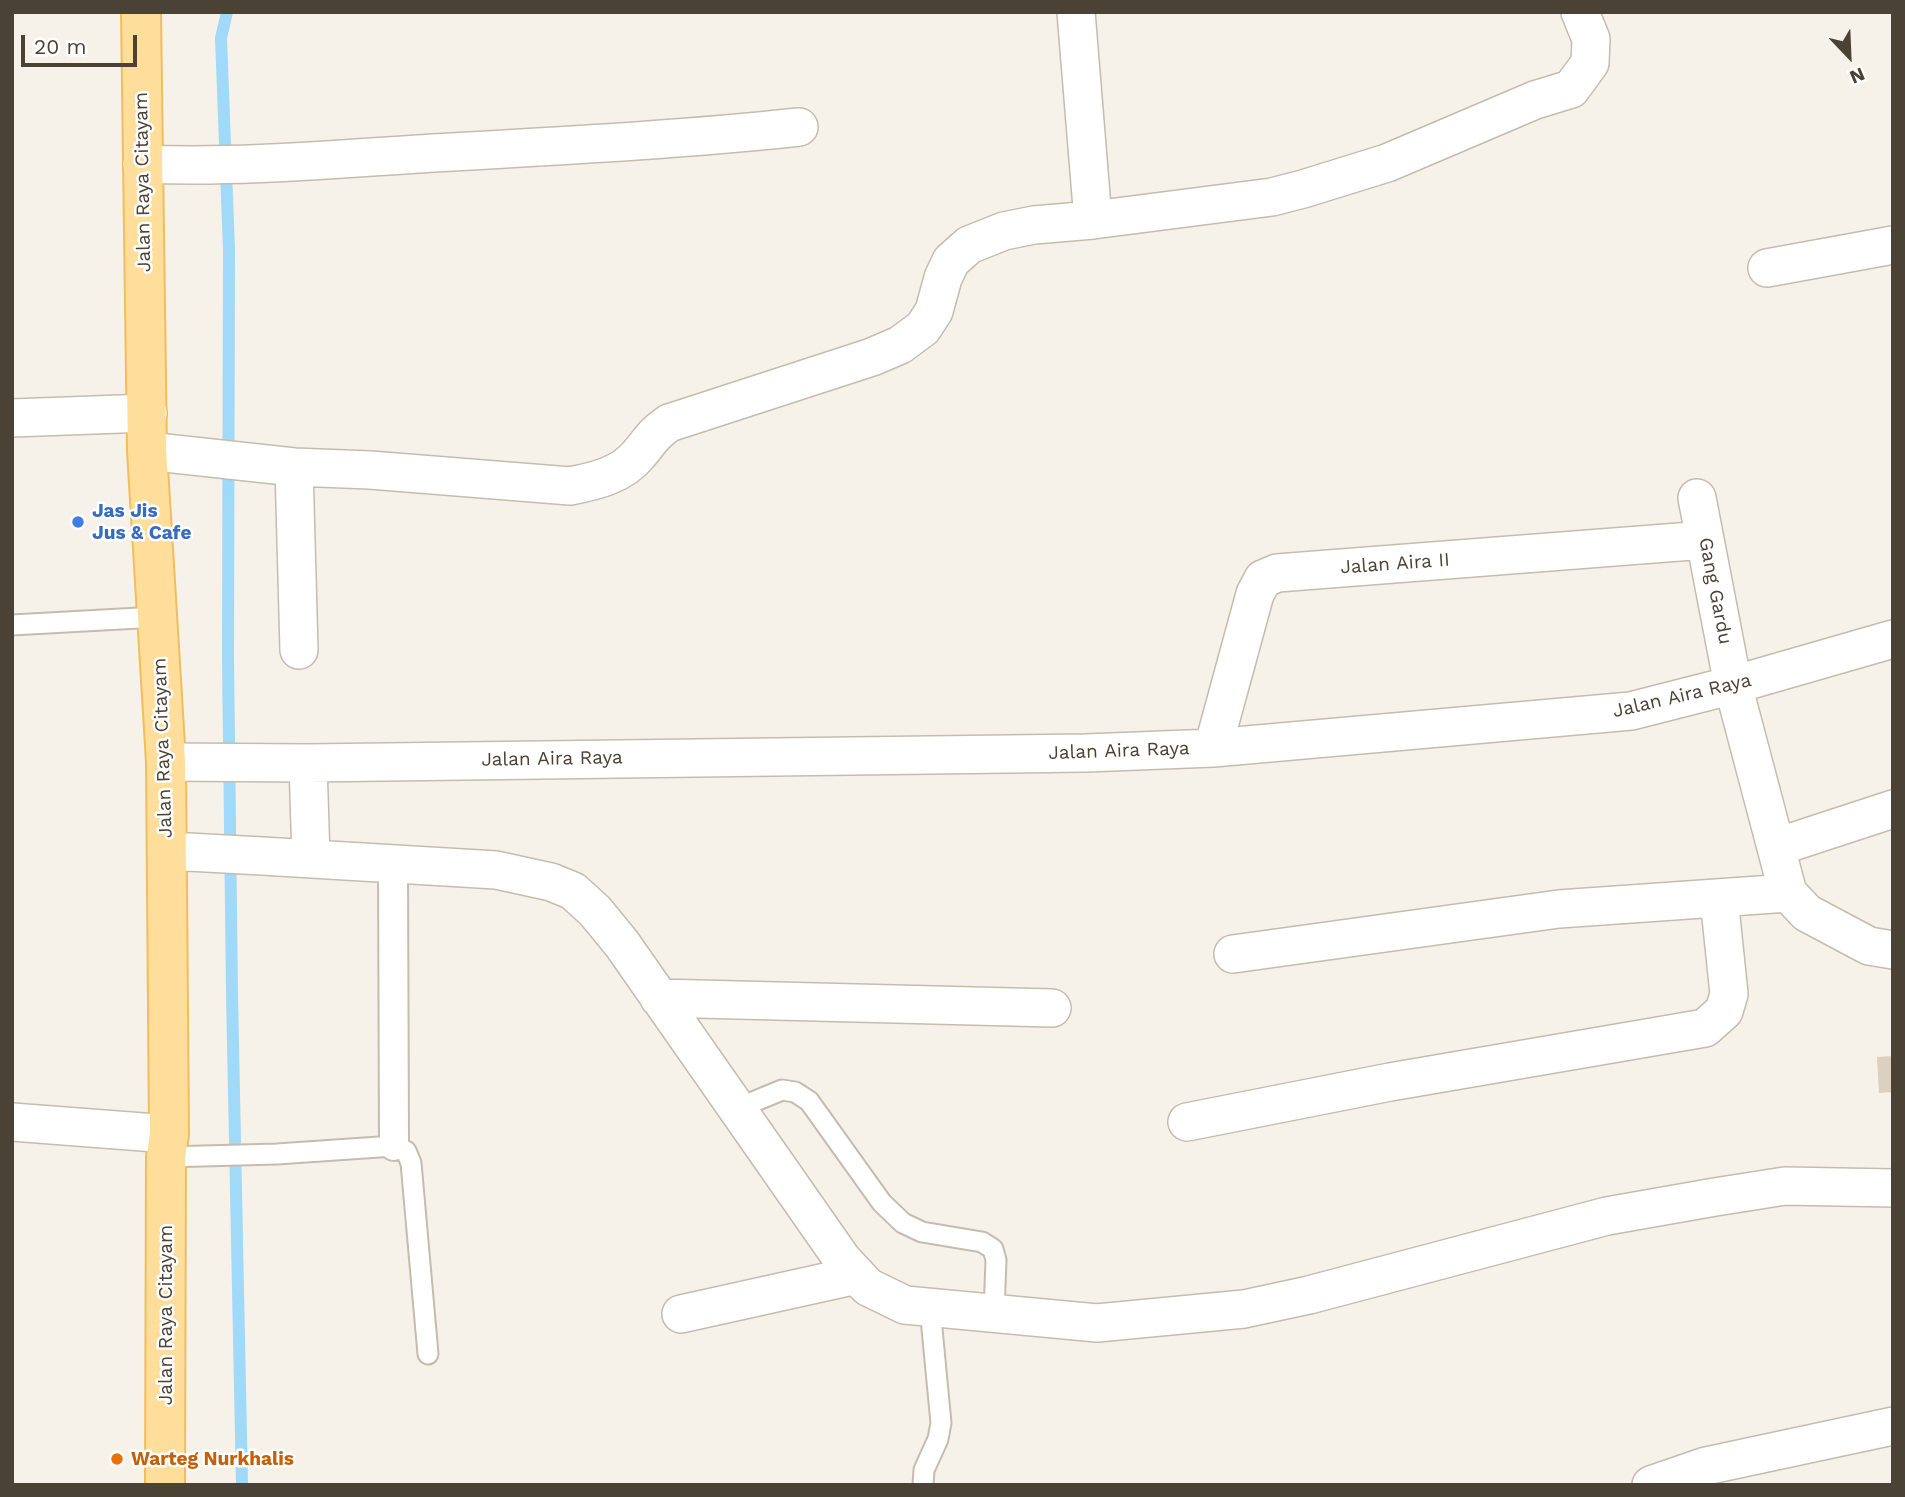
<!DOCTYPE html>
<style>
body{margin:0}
#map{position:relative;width:1905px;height:1497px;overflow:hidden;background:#f6f2ea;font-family:"Work Sans",sans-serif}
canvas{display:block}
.frame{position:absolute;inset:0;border:14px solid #4b4236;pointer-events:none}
.north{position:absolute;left:1814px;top:21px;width:70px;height:70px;-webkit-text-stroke:5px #fff;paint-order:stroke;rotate:157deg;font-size:19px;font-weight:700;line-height:28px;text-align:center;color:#4b4236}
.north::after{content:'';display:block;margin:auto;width:24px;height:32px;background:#4b4236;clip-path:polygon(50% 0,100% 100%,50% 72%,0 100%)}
.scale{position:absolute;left:21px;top:35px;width:116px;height:32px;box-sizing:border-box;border:4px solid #4b4236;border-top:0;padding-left:9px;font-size:21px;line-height:24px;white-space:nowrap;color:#4b4236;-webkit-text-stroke:5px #fff;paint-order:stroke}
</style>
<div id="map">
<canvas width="1905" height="1497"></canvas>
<div class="frame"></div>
<div class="north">N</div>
<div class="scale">20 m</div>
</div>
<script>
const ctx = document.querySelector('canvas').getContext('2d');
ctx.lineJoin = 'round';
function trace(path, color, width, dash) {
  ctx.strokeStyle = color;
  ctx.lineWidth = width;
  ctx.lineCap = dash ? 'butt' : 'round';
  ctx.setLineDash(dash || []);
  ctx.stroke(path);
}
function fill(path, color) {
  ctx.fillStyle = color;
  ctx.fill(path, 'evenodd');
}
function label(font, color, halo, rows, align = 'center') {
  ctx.font = font + ' "Work Sans",sans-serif';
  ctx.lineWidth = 5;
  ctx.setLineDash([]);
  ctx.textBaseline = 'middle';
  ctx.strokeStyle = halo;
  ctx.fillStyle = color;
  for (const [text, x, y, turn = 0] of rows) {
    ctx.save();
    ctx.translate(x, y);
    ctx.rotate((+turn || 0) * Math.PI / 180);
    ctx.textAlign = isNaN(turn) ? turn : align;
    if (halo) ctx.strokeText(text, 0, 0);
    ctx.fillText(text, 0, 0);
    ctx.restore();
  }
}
trace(new Path2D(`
 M227 12 221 38 229 250 228 657 232 994 242 1485`), '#a1d9f8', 12);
fill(new Path2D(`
 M1893 1056V1092L1879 1093 1877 1057Z`), '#dcd0c0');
const service = new Path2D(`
 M12 625 157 617
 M736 1109 782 1090 795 1092 809 1101 882 1203 903 1223 922 1232 982 1242 993 1249 996 1260 994 1313
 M166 1157 277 1154 394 1146 406 1151 411 1163 428 1354
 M923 1485 924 1470 938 1439 941 1423 930 1308`);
const pedestrian = new Path2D(`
 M393 864 394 1146`);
const minor = new Path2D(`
 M1076 12 1093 220
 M142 164C240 168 337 159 434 153 556 146 678 140 799 127
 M1767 268 1893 245
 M12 418 148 413
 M147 451 294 467 370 470 570 486C596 481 622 475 639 454 651 440 652 435 669 423L872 357 900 345 923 328 934 311 943 278 951 261 969 245 1004 231 1034 225 1093 220 1272 197 1303 189 1387 163 1535 100 1571 89 1590 63 1591 39 1580 12
 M294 467 299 650
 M1697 498 1733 685 1788 893
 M1213 748 1255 594 1263 579 1277 573 1705 540
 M166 762 308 763 1086 753 1213 748 1631 711 1733 685 1893 639
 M308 763 311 859
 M1777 847 1893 809
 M167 853 188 852 262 856 496 870 551 882 573 891 595 911 622 944 842 1259 868 1287 905 1305 1097 1323 1244 1309 1309 1295 1607 1216 1715 1197 1785 1186 1893 1188
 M1233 954 1559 909 1788 893 1807 913 1869 946 1893 950
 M659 998 1052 1008
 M12 1122 169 1134
 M1187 1122 1390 1082 1705 1028 1724 1011 1729 994 1719 898
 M681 1314 857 1275
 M1651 1485 1706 1466 1893 1426`);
const primary = new Path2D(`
 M141 12 147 451 166 762 169 1134 166 1157 165 1485`);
trace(service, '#c6bcae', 23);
trace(pedestrian, '#c6bcae', 32);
trace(minor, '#c6bcae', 40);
trace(primary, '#f1bd5d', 42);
trace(service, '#fff', 19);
trace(pedestrian, '#fff', 28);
trace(minor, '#fff', 37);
trace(primary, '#ffdd9a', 38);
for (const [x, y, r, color] of [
 [78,522,7,"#3f7fe0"],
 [117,1459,7,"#e8710a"]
]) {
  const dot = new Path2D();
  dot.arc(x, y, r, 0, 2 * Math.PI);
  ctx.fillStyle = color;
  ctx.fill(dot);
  trace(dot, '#fff', 2.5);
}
label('19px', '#4b4236', '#fff', [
 ["Jalan Raya Citayam",143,182,-91],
 ["Jalan Aira II",1395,564,-4],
 ["Gang Gardu",1715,591,79],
 ["Jalan Aira Raya",1682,696,-13],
 ["Jalan Raya Citayam",163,748,-92],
 ["Jalan Aira Raya",1119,751,-2],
 ["Jalan Aira Raya",552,759,-1],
 ["Jalan Raya Citayam",166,1315,-90]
]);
label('bold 19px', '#366cbe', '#fff', [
 ["Jas Jis",92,511],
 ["Jus & Cafe",92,533]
], 'left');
label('bold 19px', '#c56008', '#fff', [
 ["Warteg Nurkhalis",131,1459]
], 'left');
</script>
